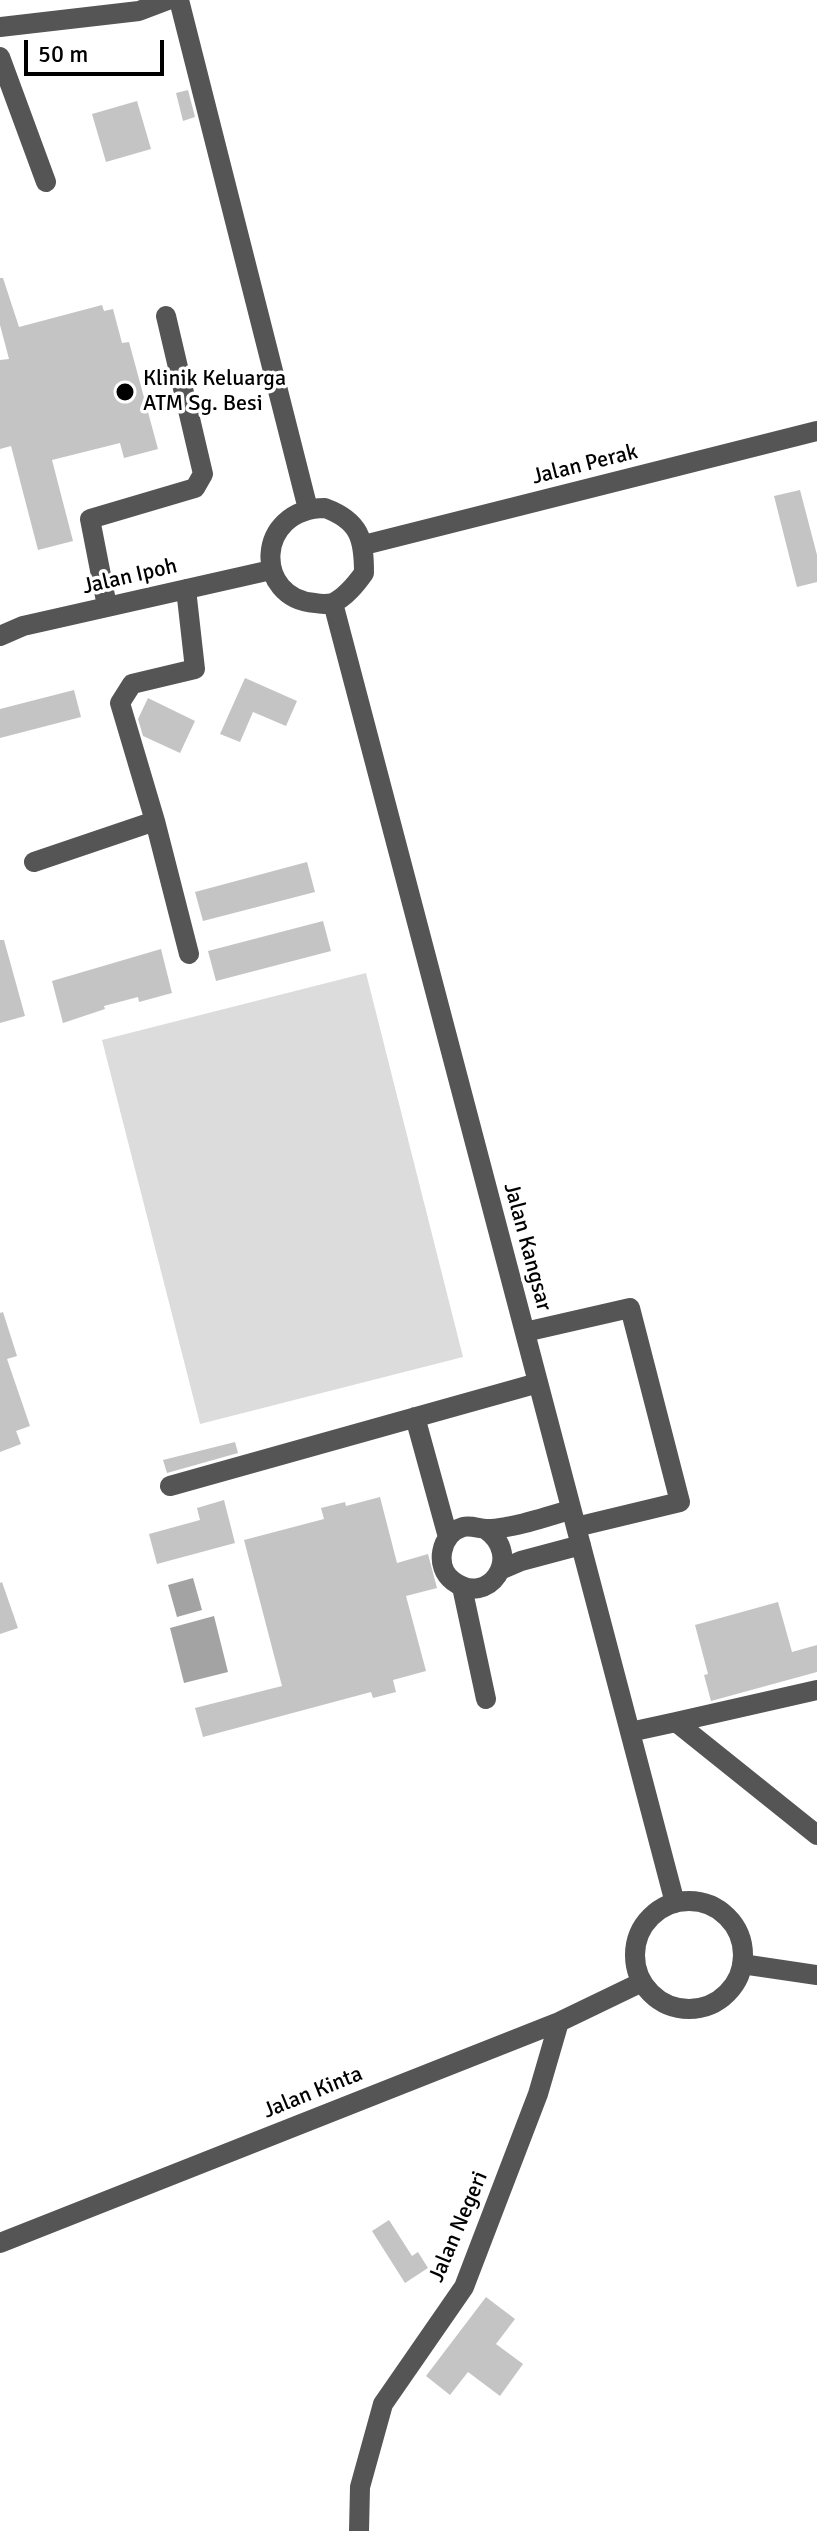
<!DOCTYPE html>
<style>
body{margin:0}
#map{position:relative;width:817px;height:2531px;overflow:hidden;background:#fff;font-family:Signika,sans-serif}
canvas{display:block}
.scale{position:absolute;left:24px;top:40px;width:140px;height:36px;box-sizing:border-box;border:4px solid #000;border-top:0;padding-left:10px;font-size:24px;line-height:28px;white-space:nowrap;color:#000;-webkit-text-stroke:6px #fff;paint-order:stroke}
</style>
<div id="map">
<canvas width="817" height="2531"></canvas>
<div class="scale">50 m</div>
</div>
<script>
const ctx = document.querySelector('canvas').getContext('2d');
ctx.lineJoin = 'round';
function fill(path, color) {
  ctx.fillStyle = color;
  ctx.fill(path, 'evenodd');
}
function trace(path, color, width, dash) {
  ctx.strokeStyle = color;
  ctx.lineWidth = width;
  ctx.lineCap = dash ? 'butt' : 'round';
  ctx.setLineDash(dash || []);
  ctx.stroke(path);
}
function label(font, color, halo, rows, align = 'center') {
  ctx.font = font + ' Signika,sans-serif';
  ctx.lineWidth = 7;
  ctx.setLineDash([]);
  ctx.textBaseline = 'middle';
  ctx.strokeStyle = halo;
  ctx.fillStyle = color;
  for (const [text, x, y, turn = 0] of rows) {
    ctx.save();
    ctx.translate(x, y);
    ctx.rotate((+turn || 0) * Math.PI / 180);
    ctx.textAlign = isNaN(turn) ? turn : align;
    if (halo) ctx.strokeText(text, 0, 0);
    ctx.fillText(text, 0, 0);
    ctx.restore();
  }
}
fill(new Path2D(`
 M366 973 463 1357 200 1424 102 1040Z`), '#dcdcdc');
fill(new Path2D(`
 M193 1578 202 1610 177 1617 168 1585Z
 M214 1616 228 1672 184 1683 170 1628Z`), '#a3a3a3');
fill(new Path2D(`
 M188 90 195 117 183 121 176 93Z
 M137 101 151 149 106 162 92 114Z
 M0 278H3L19 327 102 305 104 311 113 309 122 343 129 342 158 449 124 458 120 443 52 460 73 541 38 550 11 446 0 449V360L9 359 0 325Z
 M800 490 817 555V582L797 587 774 496Z
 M245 678 297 701 286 726 253 712 240 742 220 734Z
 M74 690 81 717 0 738V709Z
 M148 698 195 721 180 753 143 736 138 719Z
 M307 862 315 892 203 921 195 892Z
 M323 921 331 951 216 981 208 951Z
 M0 940H4L25 1016 0 1023Z
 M161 949 172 993 139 1002 138 997 104 1006 105 1009 63 1023 52 981Z
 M3 1312 17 1356 7 1359 30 1426 16 1431 21 1444 0 1452V1313Z
 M235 1442 238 1453 167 1473 163 1460Z
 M380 1497 397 1563 428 1554 437 1588 406 1596 426 1671 393 1680 396 1692 373 1698 371 1692 203 1737 195 1708 282 1686 244 1540 324 1519 321 1508 345 1502 346 1506Z
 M224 1500 235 1543 157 1564 149 1534 200 1520 197 1508Z
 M2 1582 18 1628 0 1634V1583Z
 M778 1602 792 1652 817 1645V1672L711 1701 704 1675 708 1674 695 1625Z
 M389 2220 412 2256 418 2252 428 2268 405 2283 372 2231Z
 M486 2297 515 2319 496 2344 523 2364 500 2396 468 2372 450 2395 426 2376Z`), '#c4c4c4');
trace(new Path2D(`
 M179 0 308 509
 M0 27 139 11 168 0
 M0 57 46 182
 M325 508C360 521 364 539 364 573 356 584 346 597 333 603 328 604 320 604 315 603 254 599 254 509 325 508Z
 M364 545 817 431
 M186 589 195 669 132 684 120 703 155 821 189 954
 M333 603 675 1903
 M107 606 90 519 195 488 203 474 166 316
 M0 636 23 626 271 570
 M34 862 155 821
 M525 1332 630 1308 680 1502 576 1527
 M415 1417 448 1537
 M170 1486 538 1383
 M485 1529C525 1556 488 1608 453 1581 434 1567 440 1534 463 1527 472 1525 479 1529 487 1529 493 1529 500 1528 506 1527 528 1524 550 1515 571 1510
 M500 1570 521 1561 581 1545
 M462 1587 486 1699
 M676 1722 817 1690
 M630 1732 676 1722 817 1835
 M635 1955a54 54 0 1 1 108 0a54 54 0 1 1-108 0Z
 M742 1964 817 1975
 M0 2243 559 2022 642 1982
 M359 2531 360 2487 383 2404 464 2287 538 2094 559 2022`), '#555', 20);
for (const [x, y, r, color] of [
 [125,392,10,"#000"]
]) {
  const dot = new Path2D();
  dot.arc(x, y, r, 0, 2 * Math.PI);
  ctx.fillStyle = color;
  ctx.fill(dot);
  trace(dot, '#fff', 3);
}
label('22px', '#000', '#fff', [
 ["Klinik Keluarga",143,379],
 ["ATM Sg. Besi",143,404]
], 'left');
label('22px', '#000', '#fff', [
 ["Jalan Perak",585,465,-14],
 ["Jalan Ipoh",130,577,-13],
 ["Jalan Kangsar",527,1247,75],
 ["Jalan Kinta",313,2093,-22],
 ["Jalan Negeri",459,2227,-67]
]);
</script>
